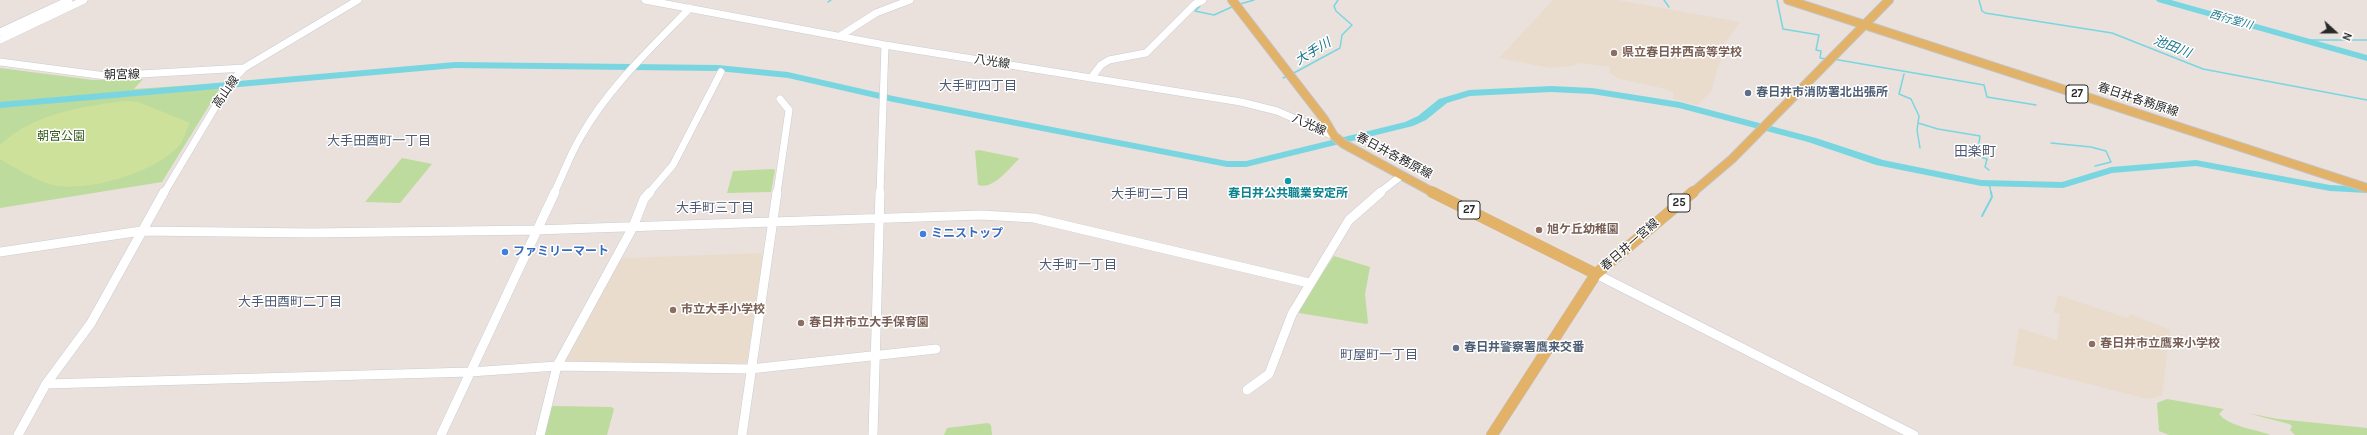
<!DOCTYPE html>
<meta charset="utf-8">
<style>
body{margin:0}
#map{position:relative;width:2367px;height:435px;overflow:hidden;background:#eae1dc;font-family:Karla,sans-serif}
canvas{display:block}
.north{position:absolute;left:2315px;top:12px;width:40px;height:40px;-webkit-text-stroke:3px #fff;paint-order:stroke;rotate:111deg;font-size:11px;font-weight:700;line-height:16px;text-align:center;color:#292929}
.north::after{content:'';display:block;margin:auto;width:14px;height:18px;background:#292929;clip-path:polygon(50% 0,100% 100%,50% 72%,0 100%)}
</style>
<div id="map">
<canvas width="2367" height="435"></canvas>
<div class="north">N</div>
</div>
<script>
const ctx = document.querySelector('canvas').getContext('2d');
ctx.lineJoin = 'round';
function fill(path, color) {
  ctx.fillStyle = color;
  ctx.fill(path, 'evenodd');
}
function trace(path, color, width, dash) {
  ctx.strokeStyle = color;
  ctx.lineWidth = width;
  ctx.lineCap = dash ? 'butt' : 'round';
  ctx.setLineDash(dash || []);
  ctx.stroke(path);
}
function label(font, color, halo, rows, align = 'center') {
  ctx.font = font + ' Karla,"Noto Sans JP",sans-serif';
  ctx.lineWidth = 3;
  ctx.setLineDash([]);
  ctx.textBaseline = 'middle';
  ctx.strokeStyle = halo;
  ctx.fillStyle = color;
  for (const [text, x, y, turn = 0] of rows) {
    ctx.save();
    ctx.translate(x, y);
    ctx.rotate((+turn || 0) * Math.PI / 180);
    ctx.textAlign = isNaN(turn) ? turn : align;
    if (halo) ctx.strokeText(text, 0, 0);
    ctx.fillText(text, 0, 0);
    ctx.restore();
  }
}
fill(new Path2D(`
 M1553 0H1618L1740 22 1724 45 1726 48 1718 67 1711 92 1697 105 1673 99V92L1661 88 1620 79 1609 73 1610 67 1579 63 1573 66 1550 68 1499 58Z
 M760 253 763 254 747 362 742 365 563 361 620 260 623 258Z
 M2058 295 2127 318 2130 314 2170 330 2162 396 2148 399 2013 365 2019 328 2057 340 2060 314 2054 313Z`), '#eadccd');
fill(new Path2D(`
 M0 68 93 80 143 79 134 89 223 83 162 182 0 208Z
 M979 150 1018 158 1019 159C1008 169 994 190 978 185L975 151Z
 M402 158 432 164 400 203 365 202Z
 M773 169 775 170 771 192 727 193 733 171Z
 M1334 256 1370 267 1365 294 1368 323 1366 324 1299 313 1297 310Z
 M2167 399 2224 409 2219 414C2230 427 2255 429 2271 435H2169L2159 431 2157 403Z
 M553 406 611 407 614 409 607 435H544L551 408Z
 M2247 413 2278 419 2367 428V435H2295L2290 430 2292 426 2289 424Z
 M988 423 991 425 992 435H944L947 428Z`), '#bcdb9d');
fill(new Path2D(`
 M125 101 138 102 190 123C186 130 184 141 178 147 154 173 83 194 49 184 33 179 15 168 0 159V145C33 114 82 106 125 101Z`), '#cee19a');
trace(new Path2D(`
 M1664 0 1669 7
 M1777 0 1783 29 1819 35 1816 50 1821 51 1820 58 1827 59
 M1979 0 1982 11 1985 13 2112 33 2203 69 2367 100
 M828 2 831 0
 M1240 4 1254 0
 M1200 6 1195 11 1214 15 1234 6
 M2300 40H2367
 M1833 59 1984 85 1987 97 2036 105
 M1292 74 1340 48 1342 35 1352 25 1336 11 1334 6 1338 0
 M1904 74 1899 94 1911 99 1919 116 1917 130 1920 148
 M1283 78 1288 76
 M1918 123 1938 129 1980 136 1977 156 1987 159 1985 167 1989 170
 M2051 143 2091 147 2106 151 2111 162 2095 166
 M1986 183 1990 187 1991 193`), '#79d6e1', 1.5);
trace(new Path2D(`
 M1982 216 1992 197 1991 192`), '#79d6e1', 2);
fill(new Path2D(`
 M2156 0H2171L2367 55V61L2158 2Z
 M455 62 718 65 788 72 893 96 1227 161H1246L1405 122 1418 116 1439 99 1469 90 1551 86 1592 88 1680 102 1816 138 1883 160 1981 180 2062 182 2111 167 2196 160 2330 185 2367 187V193L2330 191 2196 166 2112 173 2063 188 1981 186 1876 165 1808 142 1679 108 1592 94 1551 92 1470 96 1447 103 1426 120 1413 126 1246 167H1227L893 102 788 78 718 71 455 68 0 108V102Z`), '#79d6e1');
const minorFar1 = new Path2D(`
 M645 0 885 45 1241 102 1277 111 1334 136
 M0 32 69 0
 M840 36 876 13 910 0
 M0 40 84 0
 M0 62 106 76 244 68
 M1091 78 1101 65 1109 60 1146 53 1195 4 1203 0
 M164 193 229 84 244 68 358 0
 M554 193C563 175 570 155 580 138 608 88 651 48 690 8
 M649 193 673 165 721 72
 M777 193 789 110 780 99
 M880 193 885 45
 M1379 193 1401 176`);
const minor = new Path2D(`
 M0 252 141 231 312 233 535 230 981 215 1034 218 1309 283
 M1596 274 1914 435
 M46 384 470 372 557 366 750 369 936 349
 M1247 390 1269 374 1292 314 1349 220 1381 192
 M18 435 46 384 91 323 164 192
 M441 435 555 192
 M540 435 557 366 633 227 644 199 650 192
 M742 435 777 192
 M873 435 880 192`);
const majorFar1 = new Path2D(`
 M1232 0 1324 119 1334 136 1344 144 1434 193
 M1788 0 2367 188
 M1692 193 1732 159 1889 0`);
const major = new Path2D(`
 M1432 192 1596 274
 M1492 435 1596 274 1693 192`);
trace(minorFar1, '#c7ccd5', 8);
trace(minor, '#c7ccd5', 10);
trace(majorFar1, '#c3c3c3', 10);
trace(major, '#c3c3c3', 12);
trace(minorFar1, '#fff', 7);
trace(minor, '#fff', 9);
trace(majorFar1, '#e2b269', 8);
trace(major, '#e2b269', 11);
for (const [x, y, r, color] of [
 [1614,53,4,"#8d6e63"],
 [1748,93,4,"#5c6f8a"],
 [1288,181,4,"#0f9aa8"],
 [1539,230,4,"#8d6e63"],
 [923,234,4,"#3f7fe0"],
 [505,252,4,"#3f7fe0"],
 [673,310,4,"#8d6e63"],
 [801,323,4,"#8d6e63"],
 [2092,344,4,"#8d6e63"],
 [1456,348,4,"#5c6f8a"]
]) {
  const dot = new Path2D();
  dot.arc(x, y, r, 0, 2 * Math.PI);
  ctx.fillStyle = color;
  ctx.fill(dot);
  trace(dot, '#fff', 1.5);
}
label('italic 11px', '#1b768b', '#fff', [
 ["西行堂川",2231,20,16]
]);
for (const [x, y, w] of [
 [2077,94,22],
 [1679,203,22],
 [1469,210,22]
]) {
  const box = new Path2D();
  box.roundRect(x - w / 2, y - 9, w, 18, 3);
  ctx.fillStyle = '#fff';
  ctx.fill(box);
  trace(box, '#292929', 1);
}
label('bold 11px', '#292929', null, [
 ["27",2077,94],
 ["25",1679,203],
 ["27",1469,210]
]);
label('bold 12px', '#785e54', '#fff', [
 ["県立春日井西高等学校",1622,53],
 ["旭ケ丘幼稚園",1547,230],
 ["市立大手小学校",681,310],
 ["春日井市立大手保育園",809,323],
 ["春日井市立鷹来小学校",2100,344]
], 'left');
label('12px', '#292929', '#fff', [
 ["八光線",992,62,9],
 ["朝宮線",122,75,-1],
 ["高山線",226,92,-55],
 ["春日井各務原線",2138,100,18],
 ["八光線",1309,125,24],
 ["春日井各務原線",1394,156,28],
 ["春日井一宮線",1630,245,-41]
]);
label('bold 12px', '#4e5e75', '#fff', [
 ["春日井市消防署北出張所",1756,93],
 ["春日井警察署鷹来交番",1464,348]
], 'left');
label('12px', '#375e21', '#fff', [
 ["朝宮公園",61,137]
]);
label('bold 12px', '#0d838f', '#fff', [
 ["春日井公共職業安定所",1288,194]
]);
label('bold 12px', '#366cbe', '#fff', [
 ["ミニストップ",931,234],
 ["ファミリーマート",513,252]
], 'left');
label('italic 13px', '#1b768b', '#fff', [
 ["池田川",2172,47,22],
 ["大手川",1313,52,-31]
]);
label('13px', '#4e5b74', '#fff', [
 ["大手町四丁目",978,86],
 ["大手田酉町一丁目",379,141],
 ["大手町二丁目",1150,194],
 ["大手町三丁目",715,208],
 ["大手町一丁目",1078,265],
 ["大手田酉町二丁目",290,302],
 ["町屋町一丁目",1379,355]
]);
label('14px', '#4e5b74', '#fff', [
 ["田楽町",1975,152]
]);
</script>
